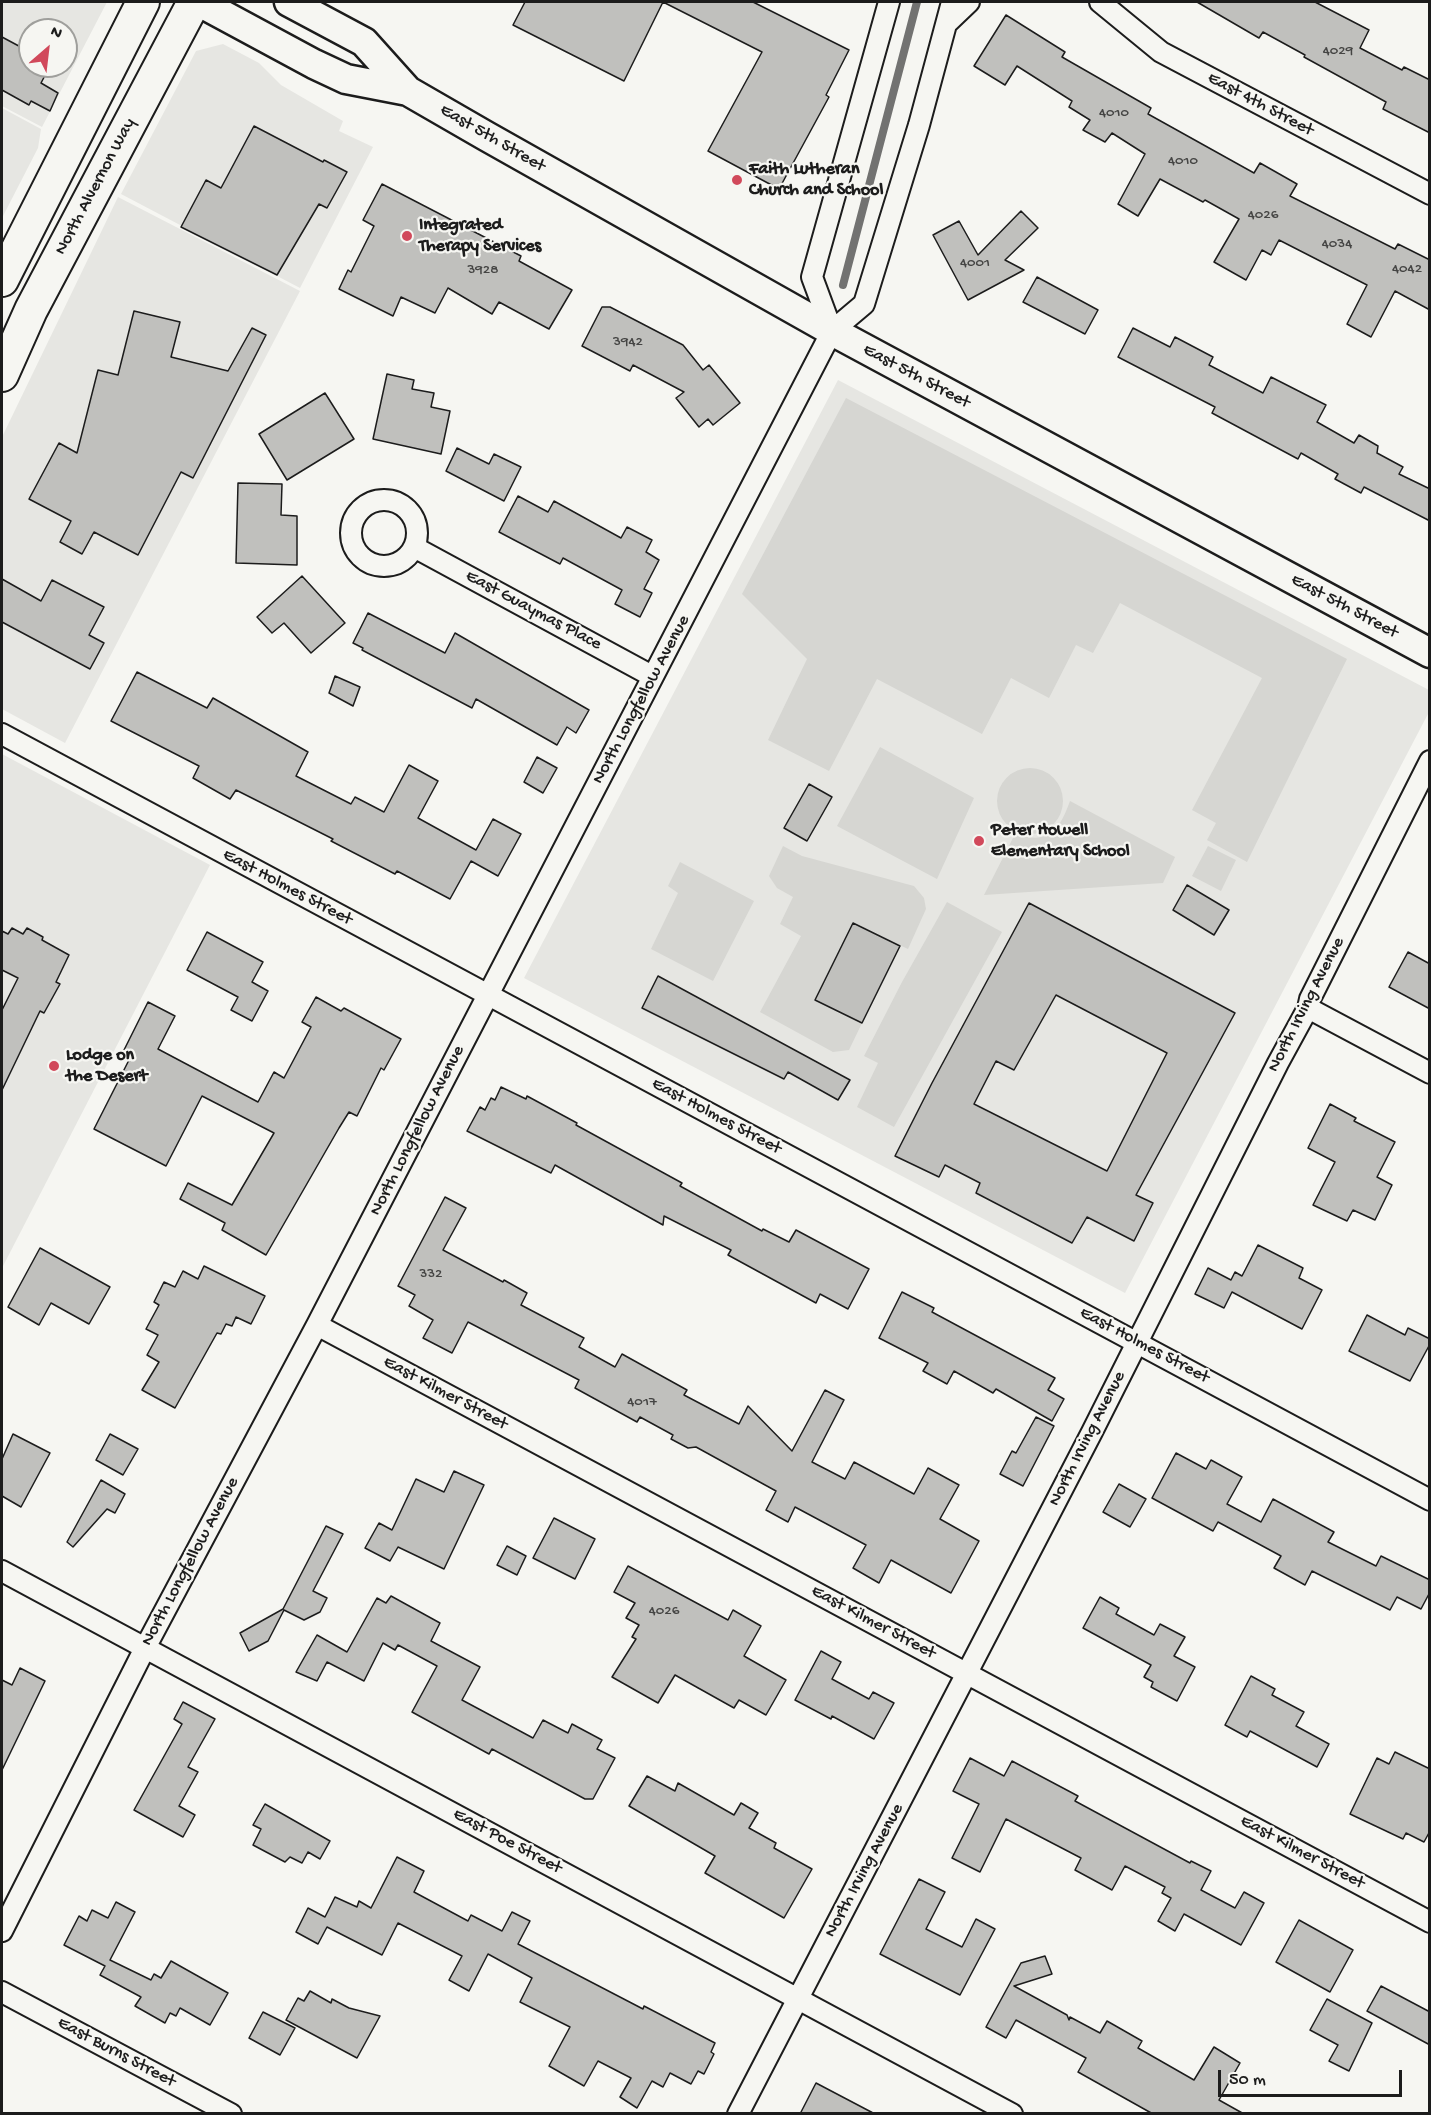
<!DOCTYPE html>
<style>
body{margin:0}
#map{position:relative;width:1431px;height:2115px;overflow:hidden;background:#f6f6f2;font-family:"Gochi Hand",sans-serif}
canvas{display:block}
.frame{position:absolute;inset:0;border:3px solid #1c1c1c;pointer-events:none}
.north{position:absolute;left:18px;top:18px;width:60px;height:60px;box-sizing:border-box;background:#f6f6f2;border:2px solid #9f9f9c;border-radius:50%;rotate:28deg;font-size:16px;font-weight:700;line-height:24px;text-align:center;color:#1c1c1c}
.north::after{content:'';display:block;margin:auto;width:21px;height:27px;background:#d1495b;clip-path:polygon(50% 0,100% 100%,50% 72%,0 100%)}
.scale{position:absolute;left:1218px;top:2070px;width:184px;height:27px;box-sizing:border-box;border:3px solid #1c1c1c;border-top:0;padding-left:8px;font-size:18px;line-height:21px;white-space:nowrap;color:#1c1c1c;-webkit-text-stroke:4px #f6f6f2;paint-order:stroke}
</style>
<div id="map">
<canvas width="1431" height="2115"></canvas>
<div class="frame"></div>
<div class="north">N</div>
<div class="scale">50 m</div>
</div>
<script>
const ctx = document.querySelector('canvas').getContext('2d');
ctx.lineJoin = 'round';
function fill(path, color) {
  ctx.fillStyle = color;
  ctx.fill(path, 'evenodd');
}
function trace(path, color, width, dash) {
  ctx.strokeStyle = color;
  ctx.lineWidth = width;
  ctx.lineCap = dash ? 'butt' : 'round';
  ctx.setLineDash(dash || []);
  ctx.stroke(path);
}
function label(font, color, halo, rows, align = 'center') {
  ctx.font = font + ' "Gochi Hand",sans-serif';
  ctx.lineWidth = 4.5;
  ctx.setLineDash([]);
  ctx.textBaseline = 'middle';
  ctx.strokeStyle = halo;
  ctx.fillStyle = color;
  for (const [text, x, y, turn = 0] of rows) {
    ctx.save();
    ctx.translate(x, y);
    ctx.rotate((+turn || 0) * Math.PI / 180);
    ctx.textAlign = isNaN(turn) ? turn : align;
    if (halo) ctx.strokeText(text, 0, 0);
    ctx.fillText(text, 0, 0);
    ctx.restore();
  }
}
fill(new Path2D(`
 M2 2H107L42 127 2 106ZM30 30H66V66H30Z
 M223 44 259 63 281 85 343 121 339 131 373 147 300 288 121 194 196 51Z
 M2 108 41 129 38 148 2 218Z
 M118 197 300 291 65 743 2 709V437Z
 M838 380 1429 690V712L1125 1293 524 978Z
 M2 754 210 865 2 1268Z`), '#e6e6e2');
fill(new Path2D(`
 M846 398 1347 659 1247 862 1207 840 1216 823 1192 810 1262 678 1120 603 1093 653 1076 645 1049 698 1011 678 982 734 877 679 829 771 768 740 807 659 742 594Z
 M880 747 974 798 937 879 837 826Z
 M997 801a33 33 0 1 1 66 0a33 33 0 1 1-66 0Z
 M1070 801 1175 857 1163 883 984 895 1015 834C1049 845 1059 831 1070 801Z
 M783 846 802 856 914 886 924 898 926 909 908 949 853 923 816 999 862 1023 849 1050 833 1052 760 1012 801 936 780 924 793 897 777 888 769 876Z
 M1208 846 1236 860 1221 891 1192 876Z
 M680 862 754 901 713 981 651 949 678 893 668 886Z
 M947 902 1002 932 894 1127 857 1107 878 1063 864 1056 902 982Z`), '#d6d6d2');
trace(new Path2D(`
 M843 285 917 2`), '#727271', 8);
const building = new Path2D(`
 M525 2H753L849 50 826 95 829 97 779 189 708 151 762 52 663 2 624 81 513 25Z
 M1197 2H1315L1369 30 1360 48 1402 70 1404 67 1430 80V133L1383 109 1386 102 1304 57 1305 55 1263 32 1259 38Z
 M1006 15 1065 52 1062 57 1151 108 1148 114 1254 173 1260 163 1297 184 1290 196 1395 249 1398 244 1430 260V310L1395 291 1371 337 1347 324 1367 285 1279 240 1271 255 1262 250 1246 280 1214 262 1239 219 1205 200 1203 202 1160 179 1138 216 1118 204 1145 154 1112 133 1105 142 1083 130 1090 120 1069 107 1072 101 1017 66 1005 85 974 66Z
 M2 37 30 52V66H50L41 83 58 93 50 111 31 101 29 105 2 90Z
 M254 126 323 162 324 160 347 172 327 208 319 204 277 275 181 227 206 180 221 188Z
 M382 184 521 256 519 261 572 290 549 329 499 302 492 314 448 288 435 313 401 297 393 316 339 289 348 270 351 272 374 226 363 220Z
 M1021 211 1038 228 1005 260 1024 270 968 300 933 235 959 221 978 255Z
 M1037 277 1098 310 1085 334 1023 302Z
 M602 307H610L683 345 703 370 709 365 740 403 713 425 708 419 699 427 676 398 684 392 633 365 630 371 582 346Z
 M134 311 180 322 171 357 228 371 252 328 266 335 193 478 181 472 138 555 94 532 82 554 60 542 71 521 29 499 59 443 77 453 98 370 118 375Z
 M1133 328 1170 347 1175 337 1213 357 1209 365 1263 393 1271 377 1326 405 1317 422 1354 443 1359 435 1378 446 1377 453 1403 467 1399 474 1430 489V521L1364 487 1361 493 1335 479 1338 474 1301 453 1298 459 1212 413 1215 407 1118 357Z
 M387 374 414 380 412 389 434 393 431 407 450 411 441 454 373 439Z
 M325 393 354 439 287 480 259 434Z
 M457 448 489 464 494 454 521 467 504 501 446 471Z
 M238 483 282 484 281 515 297 516V565L236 563Z
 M518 496 548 512 554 501 621 538 627 527 652 540 646 552 659 560 644 589 652 593 640 617 615 604 622 590 563 558 560 564 499 532Z
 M302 576 345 623 311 653 284 623 272 633 257 617Z
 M2 579 41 601 52 580 104 607 89 635 104 643 90 669 2 622Z
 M368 613 445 653 455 633 589 710 576 733 567 727 557 745 476 699 472 708 362 650 363 648 353 643Z
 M137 672 207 708 213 698 308 752 296 776 351 804 355 797 384 812 409 765 438 781 418 818 476 850 493 819 521 834 498 876 471 861 450 899 397 871 395 874 331 841 333 839 236 790 230 799 193 778 199 766 111 721Z
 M335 676 360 687 353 706 329 693Z
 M537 757 557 768 543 793 524 782Z
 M809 784 832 797 807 841 784 828Z
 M1187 885 1229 910 1214 935 1173 910Z
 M1029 903 1235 1013 1136 1195 1153 1203 1134 1241 1087 1217 1072 1243 976 1193 980 1183 945 1165 939 1177 895 1156 932 1083ZM1056 995 1167 1053 1107 1171 974 1104 996 1061 1014 1070Z
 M853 923 900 946 862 1023 815 1000Z
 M12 928 23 934 27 928 43 937 42 940 69 955 56 982 60 984 44 1013 40 1011 2 1090V1010L18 978 2 970V931L8 934Z
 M207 932 263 962 252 982 268 991 252 1021 231 1010 238 997 187 970Z
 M1408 952 1430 964V1009L1389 987Z
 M658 976 850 1080 838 1100 788 1072 784 1079 642 1008Z
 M316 997 341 1011 344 1008 401 1039 384 1070 381 1068 357 1116 349 1112 339 1128 266 1255 222 1230 225 1223 180 1199 188 1183 232 1205 274 1133 202 1096 166 1166 94 1129 130 1058 122 1054 148 1002 175 1016 158 1049 258 1102 274 1072 284 1078 311 1027 302 1022Z
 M501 1087 526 1099 527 1096 577 1123 576 1125 682 1183 680 1186 762 1231 763 1229 789 1242 796 1230 869 1269 848 1309 820 1294 816 1303 728 1255 731 1250 664 1216 663 1225 555 1165 551 1173 467 1131 480 1107 485 1110 491 1098 495 1100Z
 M1330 1104 1356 1118 1354 1121 1395 1142 1377 1177 1392 1185 1375 1220 1353 1210 1347 1221 1313 1205 1335 1162 1308 1148Z
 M445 1197 466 1208 443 1250 503 1282 504 1280 527 1293 521 1305 584 1338 579 1347 615 1367 622 1354 687 1390 684 1395 739 1424 748 1406 792 1451 825 1390 844 1400 812 1462 845 1479 854 1462 914 1494 928 1468 959 1485 940 1519 979 1541 951 1593 891 1560 879 1583 853 1568 866 1545 795 1507 788 1522 766 1510 776 1491 696 1447 688 1448 671 1439 673 1435 640 1417 637 1422 575 1388 579 1380 468 1322 452 1353 423 1338 433 1320 409 1306 415 1295 398 1286Z
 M1258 1245 1303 1268 1299 1278 1322 1290 1302 1329 1232 1292 1224 1308 1195 1294 1208 1268 1231 1280 1235 1272 1242 1276Z
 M40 1248 110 1287 89 1324 51 1303 39 1325 8 1307Z
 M204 1266 265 1296 251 1324 236 1317 232 1326 226 1324 221 1334 217 1333 175 1408 142 1390 159 1362 147 1355 158 1335 146 1329 159 1305 154 1302 164 1282 175 1287 183 1271 198 1279Z
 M902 1292 934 1308 932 1312 1055 1378 1048 1390 1064 1399 1052 1421 996 1389 993 1393 954 1371 947 1384 923 1371 928 1363 879 1338Z
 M1367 1315 1405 1335 1408 1328 1430 1339V1344L1410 1381 1349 1351Z
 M1036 1417 1054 1426 1023 1486 1000 1474 1012 1451 1016 1453Z
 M13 1434 50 1453 21 1507 2 1496V1459Z
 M110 1434 138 1449 123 1475 96 1460Z
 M1176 1453 1206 1469 1211 1460 1242 1477 1227 1504 1261 1522 1273 1499 1334 1532 1328 1542 1376 1566 1381 1556 1430 1580V1592L1421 1609 1397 1597 1390 1610 1312 1571 1305 1585 1274 1568 1281 1556 1218 1522 1213 1531 1152 1498Z
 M454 1471 484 1485 444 1569 398 1547 390 1561 365 1548 379 1523 392 1530 416 1479 444 1492Z
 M101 1480 125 1494 115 1513 107 1509 73 1547 67 1542Z
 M1119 1484 1146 1499 1130 1527 1103 1512Z
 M554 1518 595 1539 575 1579 533 1558Z
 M326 1526 343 1534 313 1591 327 1598 320 1612 304 1620 284 1610 268 1641 249 1651 240 1633 283 1609Z
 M507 1546 526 1556 517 1575 497 1565Z
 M628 1566 728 1620 733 1610 761 1626 744 1656 786 1680 766 1715 739 1700 734 1708 675 1675 658 1703 612 1677 636 1639 632 1637 639 1625 626 1618 635 1603 614 1592Z
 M391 1596 440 1623 431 1641 480 1667 462 1700 533 1738 543 1720 568 1733 572 1724 602 1740 597 1749 615 1758 593 1799H585L492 1749 489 1754 412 1712 437 1666 398 1645 395 1650 383 1643 364 1681 327 1662 317 1681 296 1672 317 1635 347 1652 377 1598 386 1603Z
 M1100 1597 1119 1608 1116 1614 1154 1635 1160 1624 1185 1637 1174 1656 1195 1667 1177 1701 1151 1687 1153 1682 1144 1677 1151 1665 1083 1628Z
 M821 1651 841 1662 832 1679 869 1699 873 1692 894 1703 874 1739 832 1716 831 1719 795 1700Z
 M20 1668 45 1681 2 1770V1680L12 1685Z
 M1251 1676 1275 1689 1272 1695 1304 1712 1296 1726 1329 1744 1317 1767 1250 1731 1247 1737 1225 1725Z
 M183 1702 215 1719 188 1767 198 1772 179 1806 195 1815 183 1837 134 1810 182 1724 174 1719Z
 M1395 1752 1430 1769V1831L1424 1842 1406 1833 1403 1839 1350 1814 1377 1758 1389 1764Z
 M970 1758 1004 1776 1012 1761 1078 1796 1075 1801 1190 1863 1191 1861 1211 1871 1201 1890 1235 1908 1244 1892 1264 1903 1241 1945 1184 1914 1175 1931 1158 1921 1171 1898 1162 1893 1165 1887 1125 1866 1112 1890 1075 1870 1081 1858 1006 1819 980 1872 952 1858 979 1804 953 1791Z
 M647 1776 675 1791 678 1783 734 1815 741 1803 758 1813 749 1828 776 1843 774 1848 812 1869 784 1918 705 1873 715 1856 629 1806Z
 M265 1804 330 1841 320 1859 308 1852 302 1863 290 1857 285 1862 253 1845 261 1829 253 1825Z
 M397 1857 424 1871 414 1892 468 1921 471 1915 502 1931 512 1912 530 1921 518 1944 643 2009 644 2006 715 2043 711 2052 714 2054 704 2074 698 2071 691 2084 670 2073 663 2087 652 2081 637 2108 620 2097 631 2078 598 2061 584 2086 549 2066 570 2027 520 2002 532 1978 488 1954 469 1991 449 1980 462 1956 398 1923 382 1955 327 1927 318 1944 296 1932 308 1908 325 1917 335 1897 357 1907 359 1901 371 1908Z
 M919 1879 945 1892 926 1929 962 1947 976 1919 995 1929 960 1995 880 1954Z
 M116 1902 135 1912 110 1960 151 1980 154 1974 161 1978 171 1961 228 1993 210 2025 180 2008 176 2016 170 2013 165 2023 135 2006 141 1997 100 1975 105 1966 64 1945 79 1916 87 1921 92 1910 108 1918Z
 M1299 1920 1353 1950 1330 1992 1276 1962Z
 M1045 1956 1052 1974 1014 1986 1067 2015 1069 2020 1070 2017 1100 2033 1107 2021 1142 2041 1138 2048 1194 2080 1214 2047 1240 2063 1219 2100 1244 2114H1153L1078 2072 1086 2058 1016 2020 1006 2038 986 2027 1021 1963Z
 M1381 1986 1430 2012V2045L1367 2011Z
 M310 1991 331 2003 332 1999 349 2008 380 2016 357 2058 286 2020 298 1998 304 2001Z
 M1327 1999 1372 2023 1349 2071 1329 2061 1338 2045 1310 2030Z
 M263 2012 295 2028 280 2055 249 2038Z
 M816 2083 875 2114H800Z`);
fill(building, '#c0c0bd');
trace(building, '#1c1c1c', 1.5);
const street = new Path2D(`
 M1100 2 1161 52 1430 194
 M947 23 969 2
 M832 331 812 277 889 2
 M351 533a33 33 0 1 1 66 0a33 33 0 1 1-66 0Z
 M414 547 652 676
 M2 734 1430 1500
 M1308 1008 1430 1073
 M317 1325 1430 1922
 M2 1571 1012 2114
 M2 1931 145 1648 317 1325 832 331 864 304 919 125 952 2
 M2 1992 231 2114
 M738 2114 1092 1432 1278 1063 1308 1008 1310 999 1430 761`);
const secondary = new Path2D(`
 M199 2 314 64 346 79 408 91
 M289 2 364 42 408 91 486 136 832 331 1430 653`);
const primary = new Path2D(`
 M2 280 143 2
 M2 375 31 310 194 2`);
trace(street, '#1c1c1c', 24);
trace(secondary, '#1c1c1c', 33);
trace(primary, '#1c1c1c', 36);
trace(street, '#f6f6f2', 20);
trace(secondary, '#f6f6f2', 28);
trace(primary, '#f6f6f2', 32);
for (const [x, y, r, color] of [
 [737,180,6,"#d1495b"],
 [407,236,6,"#d1495b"],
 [979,841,6,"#d1495b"],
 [54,1066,6,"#d1495b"]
]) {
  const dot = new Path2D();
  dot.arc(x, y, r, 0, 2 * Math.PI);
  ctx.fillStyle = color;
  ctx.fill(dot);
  trace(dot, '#f6f6f2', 2);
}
label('15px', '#454544', null, [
 ["4029",1338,52],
 ["4010",1114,114],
 ["4010",1183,162],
 ["4026",1263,216],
 ["4034",1337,245],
 ["4001",975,264],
 ["4042",1407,270],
 ["3928",483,271],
 ["3942",628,343],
 ["332",431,1275],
 ["4017",642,1403],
 ["4026",664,1612]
]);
label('18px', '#1c1c1c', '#f6f6f2', [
 ["East 4th Street",1260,105,28],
 ["East 5th Street",492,139,30],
 ["North Alvernon Way",96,187,-62],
 ["East 5th Street",916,377,28],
 ["East 5th Street",1344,607,28],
 ["East Guaymas Place",533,611,28],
 ["North Longfellow Avenue",642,700,-62],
 ["East Holmes Street",287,888,28],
 ["North Irving Avenue",1307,1005,-63],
 ["East Holmes Street",716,1117,28],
 ["North Longfellow Avenue",418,1131,-63],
 ["East Holmes Street",1144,1346,28],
 ["East Kilmer Street",445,1394,28],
 ["North Irving Avenue",1088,1439,-63],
 ["North Longfellow Avenue",191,1562,-62],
 ["East Kilmer Street",873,1623,28],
 ["East Poe Street",507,1842,28],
 ["East Kilmer Street",1302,1853,28],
 ["North Irving Avenue",865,1871,-62],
 ["East Burns Street",116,2053,28]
]);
label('bold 18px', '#1c1c1c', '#f6f6f2', [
 ["Faith Lutheran",749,170],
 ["Church and School",749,191],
 ["Integrated",419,226],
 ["Therapy Services",419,247],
 ["Peter Howell",991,831],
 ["Elementary School",991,852],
 ["Lodge on",66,1056],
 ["the Desert",66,1077]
], 'left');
</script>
